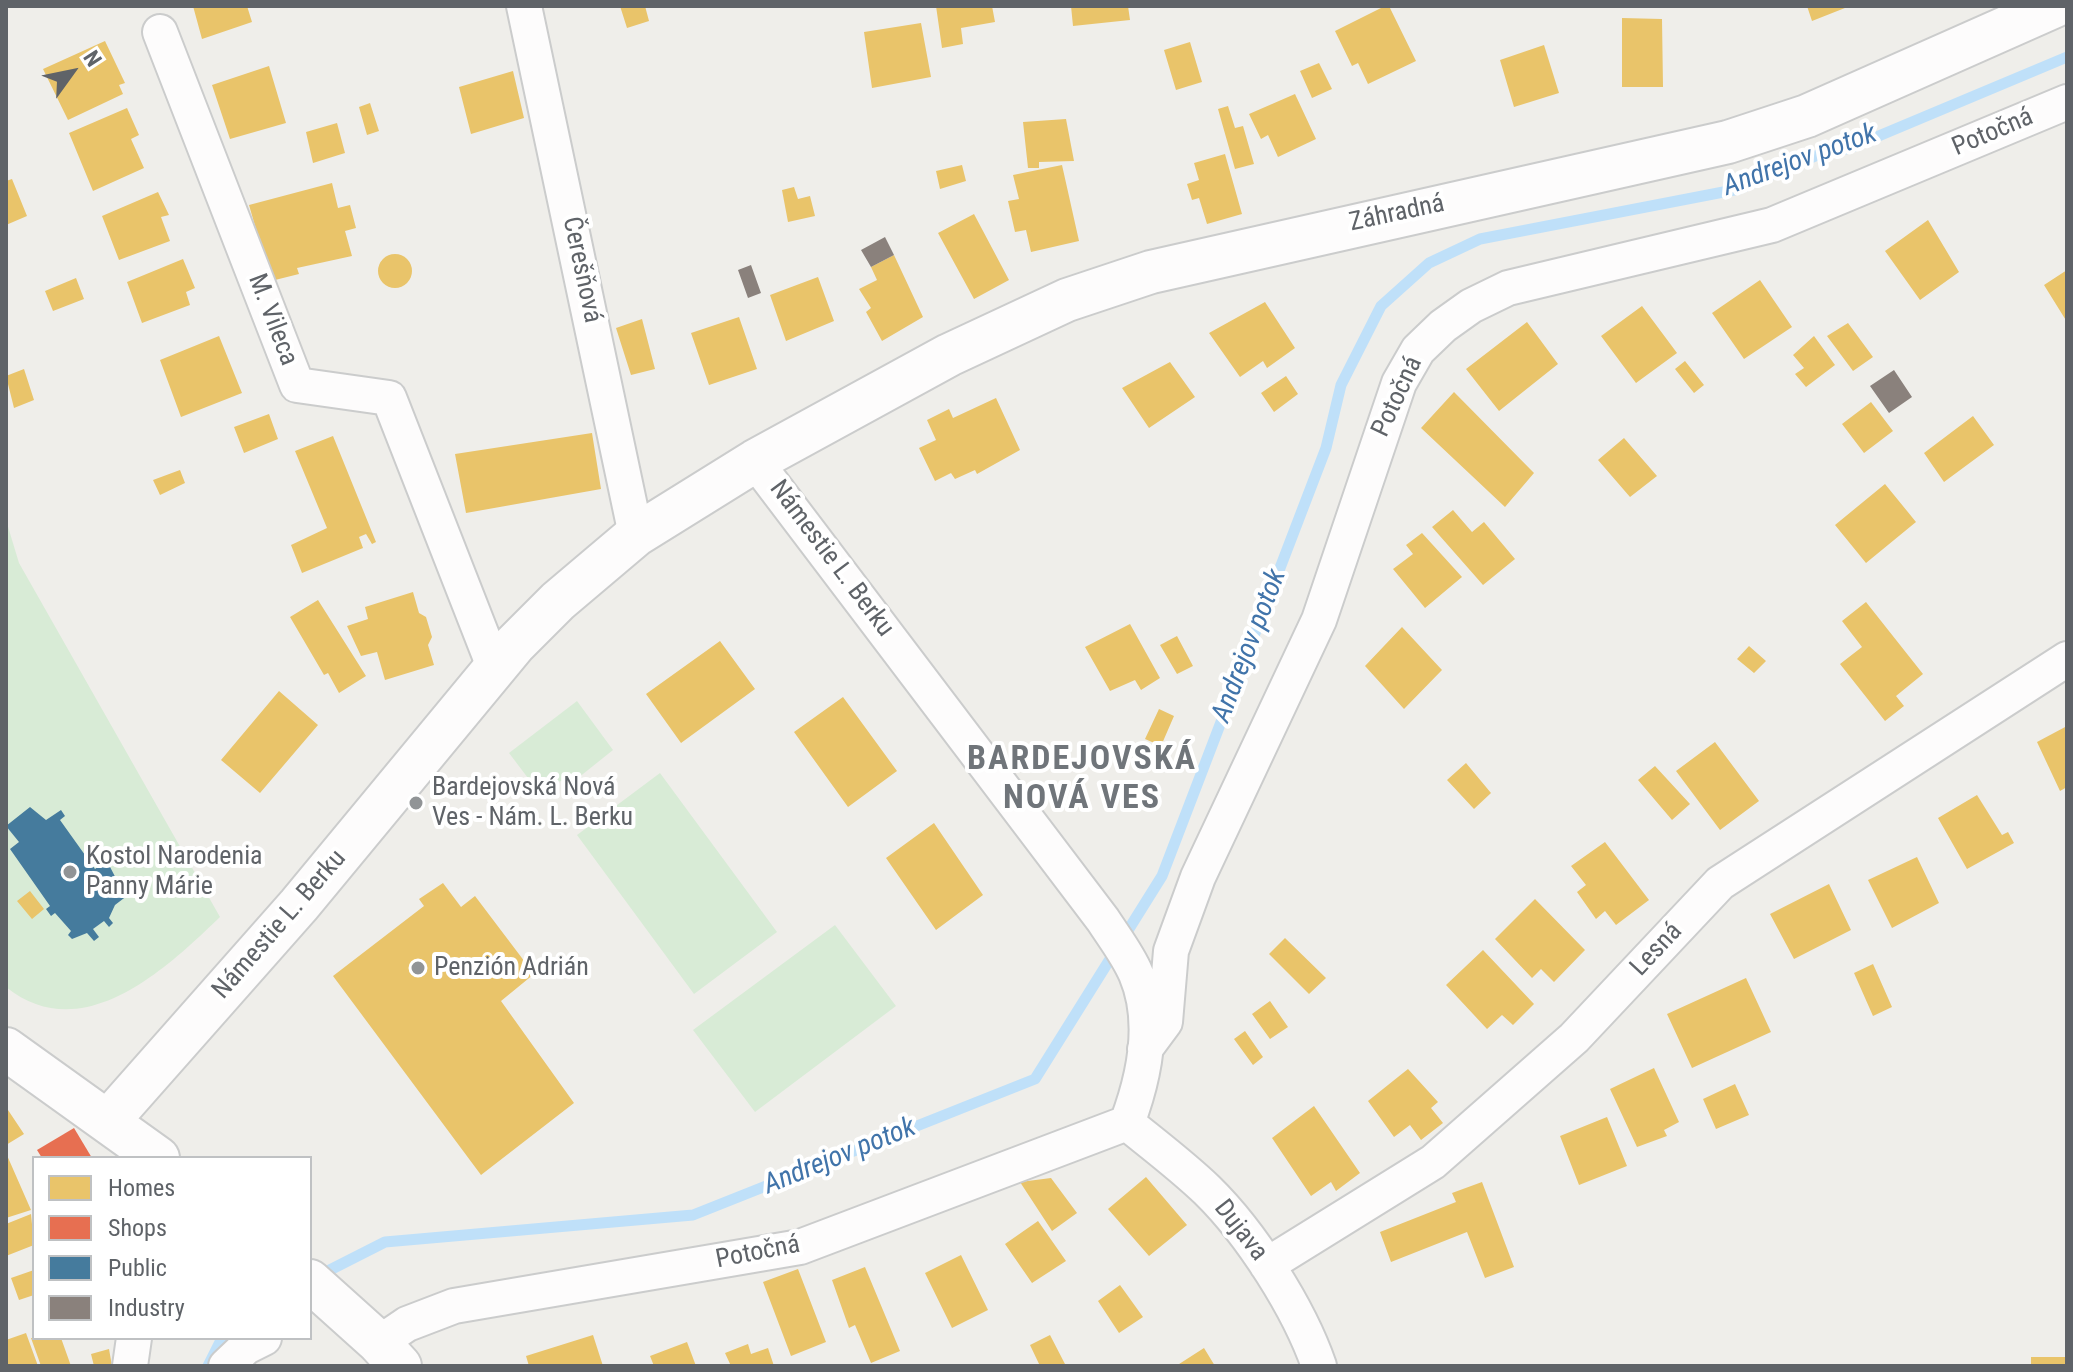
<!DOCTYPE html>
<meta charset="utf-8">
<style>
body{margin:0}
#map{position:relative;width:2073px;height:1372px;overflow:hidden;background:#efeeea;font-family:"Roboto Condensed",sans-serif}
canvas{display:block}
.frame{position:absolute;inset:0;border:8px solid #5f6368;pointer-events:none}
.legend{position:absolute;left:32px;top:1156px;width:280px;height:184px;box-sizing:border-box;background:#fff;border:2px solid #bfc1c3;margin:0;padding:10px 14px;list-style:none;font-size:24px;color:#5f6368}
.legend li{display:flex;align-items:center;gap:16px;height:40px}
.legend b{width:40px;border:2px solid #bfc1c3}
.north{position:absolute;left:32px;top:32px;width:80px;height:80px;-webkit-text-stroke:6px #fff;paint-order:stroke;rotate:57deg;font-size:22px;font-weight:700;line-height:32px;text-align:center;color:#5f6368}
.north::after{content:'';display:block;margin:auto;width:28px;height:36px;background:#5f6368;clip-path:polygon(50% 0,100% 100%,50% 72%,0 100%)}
</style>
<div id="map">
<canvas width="2073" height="1372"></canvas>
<div class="frame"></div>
<ul class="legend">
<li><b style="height:22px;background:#e9c46a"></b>Homes</li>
<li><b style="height:22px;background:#e76f51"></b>Shops</li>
<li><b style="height:22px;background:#457b9d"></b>Public</li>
<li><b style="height:22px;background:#8a817c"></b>Industry</li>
</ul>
<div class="north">N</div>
</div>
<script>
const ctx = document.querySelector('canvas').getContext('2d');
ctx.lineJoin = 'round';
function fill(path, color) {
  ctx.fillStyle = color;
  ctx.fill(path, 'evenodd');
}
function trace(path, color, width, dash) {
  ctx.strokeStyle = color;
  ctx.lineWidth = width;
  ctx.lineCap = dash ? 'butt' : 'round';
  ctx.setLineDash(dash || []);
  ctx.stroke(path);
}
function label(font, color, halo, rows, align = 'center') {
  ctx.font = font + ' "Roboto Condensed",sans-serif';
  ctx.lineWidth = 8;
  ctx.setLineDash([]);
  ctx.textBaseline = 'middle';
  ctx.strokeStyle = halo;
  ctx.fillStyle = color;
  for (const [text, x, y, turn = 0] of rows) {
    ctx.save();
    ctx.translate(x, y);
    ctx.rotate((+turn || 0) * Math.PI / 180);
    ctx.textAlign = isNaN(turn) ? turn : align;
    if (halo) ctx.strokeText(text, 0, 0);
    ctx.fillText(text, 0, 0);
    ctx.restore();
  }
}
fill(new Path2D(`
 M6 520 19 563 220 917C165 970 82 1048 6 987Z
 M577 701 613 750 578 778 534 786 509 753Z
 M660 773 777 932 694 994 577 835Z
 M835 925 896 1006 755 1112 693 1030Z`), '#d8ebd6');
fill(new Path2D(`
 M193 6H247L252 22 202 39Z
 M620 6H645L649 21 627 28Z
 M936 6H992L995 22 961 28 963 44 942 48Z
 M1071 6H1128L1130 20 1073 26Z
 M1385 6H1389L1416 61 1368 84 1358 63 1352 66 1335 31Z
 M1807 6H1850L1812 21Z
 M1622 18 1662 19 1663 87H1622Z
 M921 23 931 77 872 88 864 32Z
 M105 41 125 83 119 85 123 94 68 120 43 69Z
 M1190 42 1202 82 1176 90 1164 50Z
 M1544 45 1559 93 1514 107 1500 60Z
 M1319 63 1332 89 1312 98 1300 71Z
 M269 66 286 123 230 139 212 85Z
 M513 71 524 118 471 134 459 87Z
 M1295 94 1316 139 1278 157 1268 135 1261 139 1249 114Z
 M370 103 379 131 367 135 359 107Z
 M1228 106 1235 128 1243 126 1254 164 1235 169 1218 109Z
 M127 108 139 135 131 139 144 168 93 191 69 133Z
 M1066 119 1074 161 1039 162V168H1028L1023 122Z
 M337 123 345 153 313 163 306 132Z
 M1225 154 1242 214 1207 224 1199 198 1192 200 1187 184 1199 180 1194 163Z
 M962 165 966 181 940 189 936 171Z
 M1062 165 1079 241 1031 252 1026 230 1015 232 1008 201 1019 199 1013 175Z
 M12 179 27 216 6 225V181Z
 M332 183 338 208 350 205 356 228 345 231 352 256 297 268 299 274 271 281 249 205Z
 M794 187 798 199 810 196 815 216 788 222 782 190Z
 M158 192 169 215 161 217 170 241 119 260 102 216Z
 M974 214 1009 280 974 299 938 233Z
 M1928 220 1959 272 1920 300 1885 251Z
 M378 271a17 17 0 1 1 34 0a17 17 0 1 1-34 0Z
 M894 255 923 317 882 341 866 312 871 308 859 289 877 280 871 267Z
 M183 259 195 288 186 292 190 305 142 323 127 282Z
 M2067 270V322L2044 285Z
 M818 277 834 321 786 341 770 295Z
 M76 278 84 299 53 311 45 291Z
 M1760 280 1792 327 1744 359 1712 313Z
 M1265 302 1295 348 1267 368 1263 361 1240 377 1209 333Z
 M1642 306 1677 353 1636 383 1601 336Z
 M739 317 757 369 709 385 691 333Z
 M642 319 655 369 631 375 616 328Z
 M1527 322 1558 364 1499 411 1466 369Z
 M1848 323 1873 357 1853 371 1827 336Z
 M219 336 242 393 181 417 160 360Z
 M1814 336 1835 365 1806 387 1795 374 1804 368 1793 355Z
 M1685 361 1704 385 1694 393 1675 369Z
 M1170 362 1195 397 1149 428 1122 388Z
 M24 369 34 400 14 408 6 376Z
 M1286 376 1298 394 1274 412 1261 393Z
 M1454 392 1534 473 1505 507 1421 428Z
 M996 398 1020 450 977 474 975 470 955 479 951 473 935 481 919 448 936 440 927 420 949 409 953 418Z
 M1871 402 1893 431 1864 453 1842 424Z
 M269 414 278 439 244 453 234 427Z
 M1973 416 1994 445 1944 482 1924 453Z
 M592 433 601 489 466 513 455 454Z
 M333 436 376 542 372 544 366 534 359 537 363 548 302 573 291 545 327 528 295 451Z
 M1624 438 1657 476 1630 497 1598 460Z
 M180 470 185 483 160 495 153 480Z
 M1885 484 1916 522 1866 563 1835 525Z
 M1453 510 1472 532 1484 522 1515 559 1483 585 1432 527Z
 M1422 533 1462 577 1425 608 1393 569 1413 554 1406 545Z
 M413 592 419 613 426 617 432 637 428 645 434 665 385 680 377 652 361 656 347 626 368 619 365 607Z
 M318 600 366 676 339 693 328 673 324 675 290 617Z
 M1866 602 1923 674 1896 696 1904 706 1885 721 1840 664 1862 647 1842 621Z
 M1130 624 1160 678 1141 690 1135 680 1110 691 1085 647Z
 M1402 627 1442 670 1404 709 1365 666Z
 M1177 636 1193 666 1177 674 1160 645Z
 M720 641 755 689 681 743 646 694Z
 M1749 646 1766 661 1754 673 1737 659Z
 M279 691 318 725 260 793 221 760Z
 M843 697 897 771 848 807 794 732Z
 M1159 709 1174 716 1161 746 1145 739Z
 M2067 726V787L2060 791 2037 742Z
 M1715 742 1759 801 1720 830 1676 771Z
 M1466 763 1491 793 1474 809 1447 780Z
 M1655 766 1690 804 1672 820 1638 780Z
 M1977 795 2002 835 2008 832 2014 843 1967 869 1938 818Z
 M934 823 983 895 936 930 886 858Z
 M1605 842 1649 900 1616 925 1605 911 1596 919 1577 892 1586 885 1571 866Z
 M1917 857 1939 903 1892 928 1868 880Z
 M443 883 461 907 475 896 534 974 501 1001 574 1103 481 1175 333 976 424 906 419 899Z
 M1829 884 1851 930 1794 959 1770 914Z
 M30 891 44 909 32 919 17 901Z
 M1535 899 1585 950 1554 982 1541 969 1532 978 1495 939Z
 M1285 938 1326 978 1309 994 1269 954Z
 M1483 950 1534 1004 1513 1025 1502 1015 1487 1029 1446 985Z
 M1873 964 1892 1007 1873 1016 1854 973Z
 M1746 978 1771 1032 1692 1068 1667 1014Z
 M1270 1001 1288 1027 1270 1039 1252 1014Z
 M1245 1031 1263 1057 1253 1065 1234 1039Z
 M1654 1068 1679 1122 1664 1130 1667 1136 1637 1147 1610 1089Z
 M1408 1069 1438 1102 1431 1108 1443 1123 1421 1140 1410 1125 1394 1137 1368 1101Z
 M1735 1084 1749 1115 1716 1129 1703 1099Z
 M1314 1106 1360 1173 1336 1191 1331 1182 1311 1196 1272 1138Z
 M6 1107 24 1134 6 1145Z
 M1607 1117 1627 1166 1579 1185 1560 1136Z
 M6 1153 31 1210 6 1218Z
 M1146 1177 1187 1225 1149 1256 1108 1209Z
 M1051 1178 1077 1213 1052 1231 1020 1182Z
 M1482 1182 1514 1267 1485 1278 1467 1232 1391 1262 1380 1232 1456 1202 1452 1193Z
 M31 1214 34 1245 6 1256V1224Z
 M1038 1221 1066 1261 1032 1283 1005 1244Z
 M961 1255 988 1310 952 1328 925 1273Z
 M865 1267 900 1351 871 1363 855 1325 849 1328 832 1280Z
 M798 1269 826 1342 791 1356 763 1282Z
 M34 1270V1295L19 1300 11 1278Z
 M1120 1285 1143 1317 1119 1333 1098 1301Z
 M26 1333 38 1366H6V1340Z
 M593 1335 603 1366H529L526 1356Z
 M1050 1335 1066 1366H1040L1030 1345Z
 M31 1338H61L71 1366H41Z
 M687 1342 696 1366H654L650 1356Z
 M748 1344 751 1354 768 1348 774 1366H731L725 1353Z
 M1204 1348 1215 1366H1176Z
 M109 1349 112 1366H94L91 1354Z
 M2031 1357H2067V1366H2031Z`), '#e9c46a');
fill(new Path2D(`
 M74 1128 92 1158H42L37 1150Z`), '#e76f51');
fill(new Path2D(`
 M30 807 46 820 61 810 65 816 60 820 95 869 103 863 107 868 109 865 121 888 127 884 132 892 115 905 109 918 113 923 109 927 104 921 93 929 99 937 94 941 87 933 72 939 68 935 71 931 55 913 51 916 46 909 50 906 10 849 19 842 6 826Z`), '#457b9d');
fill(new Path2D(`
 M885 237 894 255 871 267 861 250Z
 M751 265 761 293 748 298 738 270Z
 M1894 370 1912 397 1889 413 1870 386Z`), '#8a817c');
trace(new Path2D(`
 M316 1277 385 1242 693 1215 1035 1079 1162 876 1326 448 1341 385 1381 306 1429 263 1480 239 1739 189 1820 154 1850 148 2067 57
 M208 1366 222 1338`), '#bfe0f9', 11);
const minor = new Path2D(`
 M524 6 636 535
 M160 32 297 385 389 398 495 669
 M755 461 1103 920C1114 937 1128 955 1136 974 1156 1021 1144 1078 1127 1123
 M1145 1049 1165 1022 1171 951 1198 877 1319 620 1399 383 1418 350 1443 326 1471 306 1508 288 1772 225 2067 102
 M1127 1123C1154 1145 1182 1166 1207 1190 1251 1233 1299 1308 1319 1366
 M1267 1265 1433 1162 1574 1038 1720 883 2067 659
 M379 1343 407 1324 454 1306 800 1247 1127 1123
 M130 1366 134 1338
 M226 1366 246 1347 264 1338`);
const tertiary = new Path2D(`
 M6 1049 158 1158
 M109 1120 299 905 514 645 558 601 636 535 755 461 949 355 1067 300 1151 272 1728 142 1807 116 2055 6
 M310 1281 379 1343 400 1366`);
trace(minor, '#cbcccc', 38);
trace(tertiary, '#cbcccc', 46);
trace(minor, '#fdfcfc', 34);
trace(tertiary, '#fdfcfc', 42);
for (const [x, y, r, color] of [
 [416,803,8,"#919496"],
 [70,872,8,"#919496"],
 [418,968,8,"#919496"]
]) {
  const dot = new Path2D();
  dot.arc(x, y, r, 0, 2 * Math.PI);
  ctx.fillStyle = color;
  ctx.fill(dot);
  trace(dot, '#fff', 3);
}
label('26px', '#5f6368', '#fff', [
 ["Potočná",1993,133,-23],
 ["Záhradná",1397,214,-12],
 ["Čerešňová",581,270,78],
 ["M. Vileca",272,320,69],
 ["Potočná",1398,397,-65],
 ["Námestie L. Berku",831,559,53],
 ["Námestie L. Berku",280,925,-49],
 ["Lesná",1657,950,-47],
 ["Dujava",1240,1231,52],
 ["Potočná",758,1253,-11]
]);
label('26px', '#5f6368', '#fff', [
 ["Bardejovská Nová",432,788],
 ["Ves - Nám. L. Berku",432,818],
 ["Kostol Narodenia",86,857],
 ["Panny Márie",86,887],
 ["Penzión Adrián",434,968]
], 'left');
label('italic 28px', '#4174aa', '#fff', [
 ["Andrejov potok",1800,161,-20],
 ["Andrejov potok",1250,646,-69],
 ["Andrejov potok",840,1157,-22]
]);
ctx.letterSpacing = '2px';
label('bold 34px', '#70757a', '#fff', [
 ["BARDEJOVSKÁ",1082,760],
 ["NOVÁ VES",1082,799]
]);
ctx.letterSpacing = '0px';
</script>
